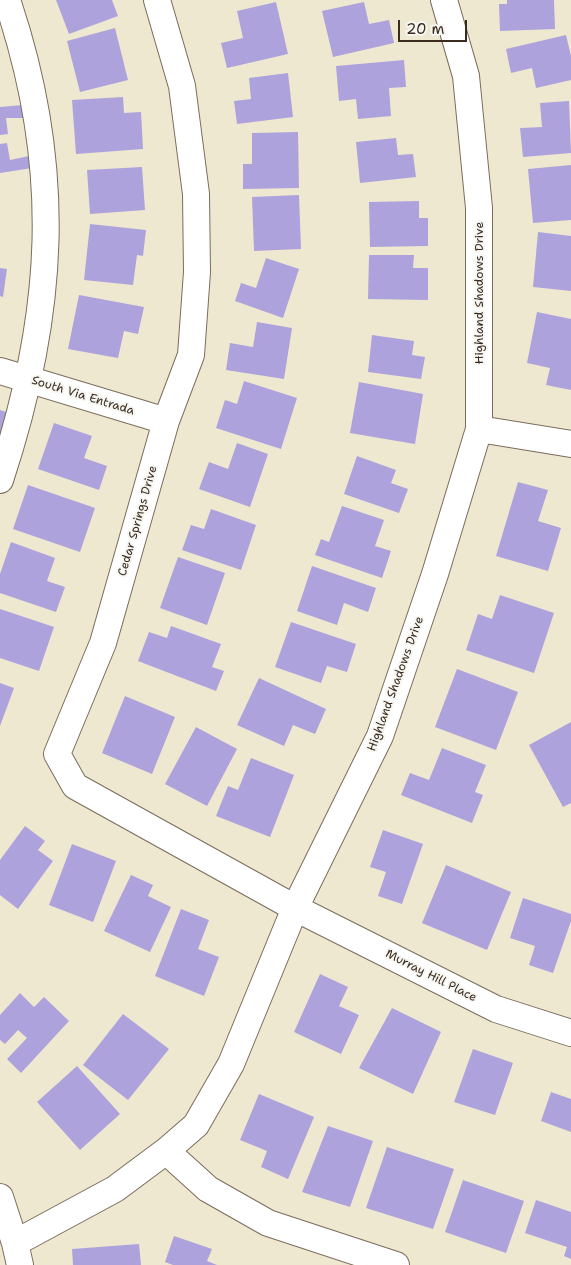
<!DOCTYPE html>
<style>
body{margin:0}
#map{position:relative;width:571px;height:1265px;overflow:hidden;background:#efe8d1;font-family:"Shantell Sans",sans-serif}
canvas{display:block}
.scale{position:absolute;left:398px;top:20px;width:69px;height:22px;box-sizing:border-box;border:2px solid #3b2a1e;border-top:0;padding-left:6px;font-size:15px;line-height:18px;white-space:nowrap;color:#3b2a1e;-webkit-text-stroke:4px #f6f6f2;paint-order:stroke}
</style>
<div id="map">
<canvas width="571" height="1265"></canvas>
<div class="scale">20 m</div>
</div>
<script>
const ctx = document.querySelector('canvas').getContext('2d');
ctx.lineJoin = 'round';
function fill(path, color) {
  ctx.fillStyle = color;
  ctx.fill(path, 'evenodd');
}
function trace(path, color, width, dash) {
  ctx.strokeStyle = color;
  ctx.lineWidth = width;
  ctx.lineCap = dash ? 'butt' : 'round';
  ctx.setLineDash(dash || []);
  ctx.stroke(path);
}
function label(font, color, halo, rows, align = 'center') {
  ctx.font = font + ' "Shantell Sans",sans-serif';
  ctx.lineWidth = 4;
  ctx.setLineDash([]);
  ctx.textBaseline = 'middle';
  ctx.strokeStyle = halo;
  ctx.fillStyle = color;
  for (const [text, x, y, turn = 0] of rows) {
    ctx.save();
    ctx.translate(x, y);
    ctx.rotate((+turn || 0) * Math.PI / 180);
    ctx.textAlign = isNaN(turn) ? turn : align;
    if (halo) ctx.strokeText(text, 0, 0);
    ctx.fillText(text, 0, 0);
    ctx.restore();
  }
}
fill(new Path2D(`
 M56 0H112L118 16 69 34Z
 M507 0H554L555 29 500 31 499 4H507Z
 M276 2 288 54 227 68 221 43 243 38 237 11Z
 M364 2 369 24 389 20 394 43 333 57 322 11Z
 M115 28 128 80 80 92 67 41Z
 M566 35 571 56V80L536 88 532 68 511 73 506 49Z
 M404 60 406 87 389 88 391 116 358 119 356 99 339 101 336 66Z
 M288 73 293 117 237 124 234 101 251 99 249 78Z
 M123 97 124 113 141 112 143 149 76 154 72 100Z
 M569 101 571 153 523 157 520 128 542 127 540 103Z
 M23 105 24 118H6L8 134 0 135V107Z
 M298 132 299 188 243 189V164H252V133Z
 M396 138 398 155 413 154 416 177 360 183 356 142Z
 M7 143 10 160 29 156 32 168 0 173V144Z
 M571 165V220L533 223 528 169Z
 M142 167 145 210 90 214 87 170Z
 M299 195 301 249 254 251 252 197Z
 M419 201V218H428V246L370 247 369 202Z
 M90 224 146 230 143 256 137 255 133 285 84 280Z
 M538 232 571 236V291L533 287Z
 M369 255H414L413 268H428V300L368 299Z
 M266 258 299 269 283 318 235 301 241 283 256 288Z
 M0 268 7 269 3 297 0 296Z
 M79 295 144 307 138 334 124 331 118 358 68 349Z
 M537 312 571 319V390L546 385 550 368 527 363Z
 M257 322 292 328 284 379 226 370 230 343 253 347Z
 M372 335 414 341 412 355 425 357 421 379 368 372Z
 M244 381 297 398 281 449 216 428 225 400 237 404Z
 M359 382 423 394 415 444 350 433Z
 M0 410 9 413 0 438Z
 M54 423 92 436 84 458 107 466 99 490 38 469Z
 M237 443 268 454 250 507 199 489 209 462 228 469Z
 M357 456 396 470 391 483 408 489 399 513 344 494Z
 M518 482 548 490 538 521 561 528 548 571 496 556Z
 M28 485 95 508 80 552 13 529Z
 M342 506 384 520 375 546 391 551 382 578 315 555 321 539 329 542Z
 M211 509 256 525 241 570 182 550 191 525 204 529Z
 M11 542 55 558 47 581 65 587 56 612 0 593V574Z
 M178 557 225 573 207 625 160 608Z
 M312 566 376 588 368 612 344 603 337 625 297 611Z
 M500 595 554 613 534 673 466 650 478 614 492 619Z
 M0 609 54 627 39 671 0 658Z
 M291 622 356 644 347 672 327 666 321 683 275 667Z
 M171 626 221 644 212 667 224 671 216 691 138 661 149 632 167 638Z
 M457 669 518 692 496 750 435 727Z
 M259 678 326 709 315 734 293 725 284 746 237 725Z
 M0 683 14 688 0 726Z
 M125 696 175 717 152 774 102 753Z
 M571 722V803L563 807 529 745Z
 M196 727 237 749 207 806 165 784Z
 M442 748 486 765 475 792 483 795 472 823 401 795 410 773 429 780Z
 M251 758 294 775 270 837 216 816 228 786 238 790Z
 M25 826 45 841 38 850 53 861 18 909 0 895V860Z
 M383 830 423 844 402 904 378 896 386 872 370 867Z
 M72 844 116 861 93 922 49 905Z
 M446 865 511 892 487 950 422 923Z
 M131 875 153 885 148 896 171 907 150 952 104 931Z
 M523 898 571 914V921L553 973 529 965 535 946 510 938Z
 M181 909 209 920 198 949 219 957 204 996 155 976Z
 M320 974 348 987 339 1006 359 1015 341 1054 294 1032Z
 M20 993 34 1007 44 997 69 1021 21 1073 7 1059 27 1038 18 1030 5 1044 0 1040V1015Z
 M392 1008 441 1032 413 1094 359 1068Z
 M123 1014 169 1049 128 1100 83 1065Z
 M473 1049 513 1063 495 1115 454 1102Z
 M77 1066 120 1114 80 1150 37 1102Z
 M551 1092 571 1099V1132L541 1121Z
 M259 1094 314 1117 288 1179 261 1167 267 1151 240 1140Z
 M328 1126 373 1141 350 1207 302 1192Z
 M387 1147 454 1169 433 1229 366 1208Z
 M463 1180 524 1201 506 1253 445 1232Z
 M536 1200 571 1212V1259L564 1256 567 1247 525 1233Z
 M174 1236 212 1249 207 1261 217 1265H173L165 1262Z
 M139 1244 141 1265H73L72 1249Z`), '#ada2db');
const minor = new Path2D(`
 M157 0 182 86 196 194 197 272 191 355 166 421 103 643 57 754 75 786 295 908 496 1009 571 1033
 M0 371 166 421
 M479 429 571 444
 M0 480C55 314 64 168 7 0
 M166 1151 208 1189 268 1223 396 1265
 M0 1197 15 1243 20 1265
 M15 1243 115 1189 166 1151 196 1125 231 1064 295 908 380 736 435 574 479 429V208L466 76 444 0`);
trace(minor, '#7a6c5d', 28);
trace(minor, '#fff', 26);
label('12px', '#3b2a1e', '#f6f6f2', [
 ["Highland Shadows Drive",480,293,-90],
 ["South Via Entrada",83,396,17],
 ["Cedar Springs Drive",138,521,-74],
 ["Highland Shadows Drive",396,684,-70],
 ["Murray Hill Place",431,976,27]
]);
</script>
